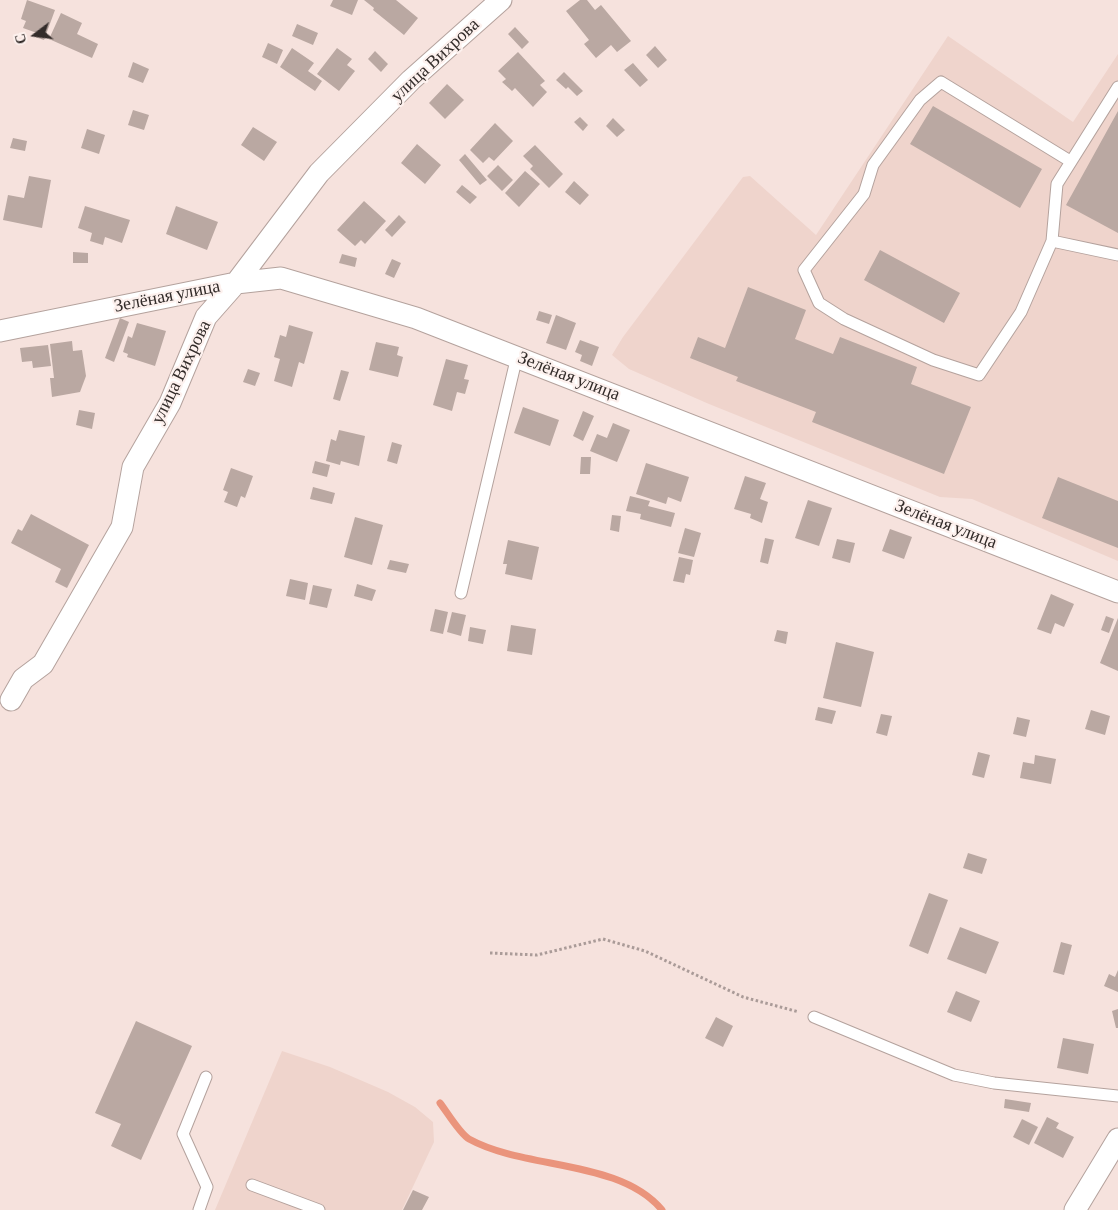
<!DOCTYPE html>
<meta charset="utf-8">
<style>
body{margin:0}
#map{position:relative;width:1118px;height:1210px;overflow:hidden;background:#f6e2dd;font-family:"Crimson Pro",serif}
canvas{display:block}
.north{position:absolute;left:10px;top:10px;width:50px;height:50px;-webkit-text-stroke:4px #fdf1ee;paint-order:stroke;rotate:255deg;font-size:14px;font-weight:700;line-height:20px;text-align:center;color:#332c2a}
.north::after{content:'';display:block;margin:auto;width:18px;height:22px;background:#332c2a;clip-path:polygon(50% 0,100% 100%,50% 72%,0 100%)}
</style>
<div id="map">
<canvas width="1118" height="1210"></canvas>
<div class="north">С</div>
</div>
<script>
const ctx = document.querySelector('canvas').getContext('2d');
ctx.lineJoin = 'round';
function fill(path, color) {
  ctx.fillStyle = color;
  ctx.fill(path, 'evenodd');
}
function trace(path, color, width, dash) {
  ctx.strokeStyle = color;
  ctx.lineWidth = width;
  ctx.lineCap = dash ? 'butt' : 'round';
  ctx.setLineDash(dash || []);
  ctx.stroke(path);
}
function label(font, color, halo, rows, align = 'center') {
  ctx.font = font + ' "Crimson Pro",serif';
  ctx.lineWidth = 4.5;
  ctx.setLineDash([]);
  ctx.textBaseline = 'middle';
  ctx.strokeStyle = halo;
  ctx.fillStyle = color;
  for (const [text, x, y, turn = 0] of rows) {
    ctx.save();
    ctx.translate(x, y);
    ctx.rotate((+turn || 0) * Math.PI / 180);
    ctx.textAlign = isNaN(turn) ? turn : align;
    if (halo) ctx.strokeText(text, 0, 0);
    ctx.fillText(text, 0, 0);
    ctx.restore();
  }
}
fill(new Path2D(`
 M948 36 1073 122 1118 54V561L972 499 940 497 709 404 629 369 612 355 623 337 743 177 750 176 816 235Z
 M282 1051 330 1067 388 1092 415 1107 433 1122 434 1142 402 1210H215Z`), '#efd4cc');
trace(new Path2D(`
 M440 1103C447 1112 460 1134 469 1139 525 1170 620 1159 662 1210`), '#ea947c', 7);
fill(new Path2D(`
 M27 0 55 10 44 40 35 37 37 33 23 28 26 21 21 19Z
 M333 0H358L352 15 330 6Z
 M364 0H396L418 18 404 35 373 10 374 8Z
 M580 0H587L595 10 601 5 631 41 617 52 611 45 596 58 584 44 589 40 566 11Z
 M61 13 82 23 77 34 98 44 92 58 49 39Z
 M297 24 318 33 313 45 292 36Z
 M515 27 529 42 522 49 508 34Z
 M268 43 283 50 277 64 262 57Z
 M655 46 667 60 658 68 646 55Z
 M292 48 314 63 308 71 322 81 315 91 280 67Z
 M337 48 352 59 347 65 355 71 339 91 317 74Z
 M375 51 388 64 381 72 368 59Z
 M518 52 545 81 540 85 547 92 533 107 515 88 512 91 502 82 506 79 498 71Z
 M133 62 149 69 143 83 128 77Z
 M633 63 648 80 640 87 624 70Z
 M564 72 583 91 577 96 568 87 566 89 556 80Z
 M447 84 464 100 445 119 429 103Z
 M933 106 1042 169 1020 208 910 144Z
 M133 110 149 115 144 130 128 125Z
 M1118 111V233L1066 205Z
 M580 117 588 125 583 131 574 122Z
 M613 118 625 130 617 137 606 126Z
 M495 123 513 141 494 161 489 157 483 163 470 150Z
 M253 127 277 142 264 161 241 145Z
 M87 129 105 135 99 154 81 148Z
 M13 138 27 141 25 151 10 148Z
 M417 144 441 165 425 184 401 163Z
 M535 145 563 174 549 188 530 169 533 166 523 156Z
 M465 154 487 180 480 185 459 160Z
 M498 165 513 180 502 191 487 176Z
 M525 171 540 184 519 207 505 193Z
 M29 176 51 180 42 228 3 220 8 195 24 198Z
 M574 181 589 195 580 205 565 192Z
 M462 185 477 197 470 204 456 192Z
 M364 201 386 221 365 244 361 240 355 246 337 230Z
 M85 206 130 220 122 243 105 237 103 245 90 241 92 233 78 228Z
 M176 206 218 222 207 250 166 234Z
 M399 215 406 222 392 237 385 230Z
 M880 250 960 293 944 323 864 280Z
 M73 252 88 253V263H73Z
 M342 254 357 258 355 267 339 263Z
 M392 259 401 263 394 278 385 274Z
 M748 287 806 310 795 339 833 354 840 337 917 367 911 384 971 407 944 474 812 422 816 412 736 381 738 377 690 358 698 337 725 348Z
 M539 311 552 315 549 324 536 320Z
 M556 315 576 323 566 350 546 343Z
 M120 318 129 322 114 362 105 358Z
 M137 323 166 331 155 366 127 357 128 354 123 352 128 336 132 338Z
 M289 325 313 332 304 364 299 362 292 387 274 381 280 359 274 357 280 335 286 337Z
 M580 340 599 347 592 366 580 361 582 355 575 352Z
 M72 341 73 351 82 350 86 376 80 392 52 397 50 378H54L50 344Z
 M376 342 399 347 397 355 403 357 398 377 369 370Z
 M48 345 51 366 33 368 32 361 22 362 20 348Z
 M446 359 468 365 464 379 469 380 465 394 457 392 452 411 433 405Z
 M248 369 260 373 255 386 243 382Z
 M341 370 349 372 340 401 333 399Z
 M523 407 559 420 550 446 514 433Z
 M79 410 95 413 92 429 76 425Z
 M583 411 594 416 583 441 573 436Z
 M613 423 630 430 617 462 590 451 597 434 607 438Z
 M339 430 365 436 359 466 341 461 340 465 326 461 331 439 336 441Z
 M392 442 402 445 397 464 387 461Z
 M581 457H591L590 474H580Z
 M315 461 330 465 327 477 312 473Z
 M646 463 689 477 681 502 668 497 666 504 636 494Z
 M231 468 253 476 245 498 241 496 237 507 224 502 228 492 223 490Z
 M745 476 766 483 760 499 768 502 762 523 750 518 751 514 734 509Z
 M1058 477 1118 501V548L1042 518Z
 M313 487 335 493 332 504 310 499Z
 M630 496 650 501 648 506 675 513 671 527 640 519 641 514 626 511Z
 M808 500 832 508 819 546 795 538Z
 M31 514 89 545 67 588 55 582 61 569 11 543 18 529 22 531Z
 M612 515 621 516 619 532 610 530Z
 M355 517 383 525 372 565 344 557Z
 M685 528 701 533 694 557 678 553Z
 M890 529 912 537 904 559 882 551Z
 M765 538 774 540 768 564 760 562Z
 M837 539 855 543 850 563 832 558Z
 M508 540 539 547 532 580 505 574 507 564H503Z
 M679 557 693 560 690 575 686 574 684 583 673 581Z
 M390 560 409 564 406 573 387 569Z
 M290 579 308 583 305 600 286 596Z
 M357 584 376 590 372 601 354 596Z
 M313 585 332 589 327 608 309 604Z
 M1051 594 1074 604 1064 627 1055 623 1051 634 1037 629Z
 M435 609 448 612 443 634 430 631Z
 M452 612 466 615 461 636 447 632Z
 M1106 616 1114 619 1109 633 1101 630Z
 M1118 618V671L1100 663Z
 M511 625 536 629 532 655 507 651Z
 M470 627 486 630 483 644 468 641Z
 M777 630 788 632 786 644 774 641Z
 M836 642 874 652 861 707 823 698Z
 M818 707 836 711 832 724 815 720Z
 M1091 710 1110 716 1105 735 1085 729Z
 M881 714 892 716 887 736 876 733Z
 M1017 717 1030 720 1026 737 1013 734Z
 M978 752 990 755 984 778 972 775Z
 M1035 755 1056 759 1051 784 1020 778 1023 762 1034 764Z
 M968 853 987 859 982 874 963 868Z
 M929 893 948 900 928 954 909 946Z
 M960 927 999 942 986 974 947 959Z
 M1061 942 1072 945 1064 975 1053 972Z
 M1118 970V992L1104 986 1109 974 1115 977Z
 M956 991 980 1001 971 1022 947 1012Z
 M1118 1009V1028H1116L1112 1011Z
 M716 1017 733 1026 723 1047 705 1038Z
 M136 1021 192 1046 141 1160 111 1146 121 1124 95 1113Z
 M1063 1038 1094 1044 1088 1074 1057 1068Z
 M1005 1099 1031 1103 1029 1112 1004 1108Z
 M1047 1117 1059 1123 1056 1128 1074 1137 1063 1158 1034 1143Z
 M1022 1119 1038 1127 1029 1145 1013 1137Z
 M413 1190 429 1197 422 1210H403Z`), '#baa8a2');
const service = new Path2D(`
 M1070 161 941 82 920 100 873 165 864 194 804 270 819 303 844 319 933 360 979 375 1021 312 1052 241 1057 184 1118 87
 M1052 241 1118 255
 M461 593 517 356
 M814 1017 954 1075 994 1083 1118 1096
 M252 1185 319 1210
 M199 1210 207 1187 183 1134 206 1077`);
const minor = new Path2D(`
 M0 331 236 283 281 278 416 318 1118 592
 M11 700 23 679 43 664 122 527 133 467 170 403 206 317 236 283 319 173 411 80 501 0
 M1075 1210 1118 1139`);
trace(service, '#b4a29d', 13);
trace(minor, '#b4a29d', 23);
trace(new Path2D(`
 M490 953 537 955 603 939 645 951 743 997 799 1012`), '#aa9b98', 3, [2.5, 2.5]);
trace(service, '#fff', 11);
trace(minor, '#fff', 21);
label('18px', '#332c2a', '#fdf1ee', [
 ["улица Вихрова",435,60,-43],
 ["Зелёная улица",167,296,-11],
 ["улица Вихрова",181,372,-64],
 ["Зелёная улица",569,376,21],
 ["Зелёная улица",946,524,21]
]);
</script>
